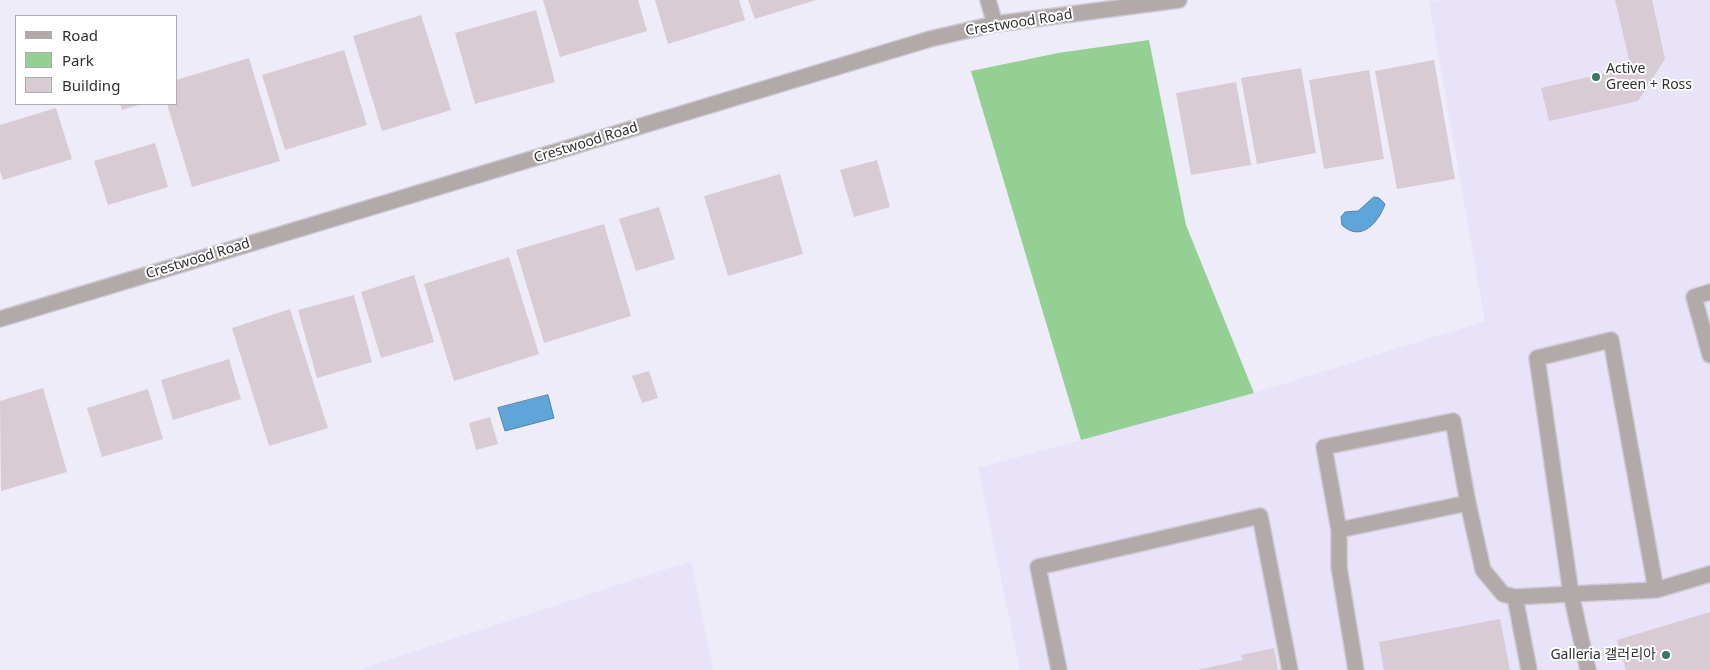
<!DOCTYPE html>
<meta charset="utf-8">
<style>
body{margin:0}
#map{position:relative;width:1710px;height:670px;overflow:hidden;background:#efecf9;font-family:"Noto Sans",sans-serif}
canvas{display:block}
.legend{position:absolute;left:15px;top:15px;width:162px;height:90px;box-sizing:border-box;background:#fff;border:1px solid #acacae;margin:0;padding:6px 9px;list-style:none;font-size:15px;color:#302f34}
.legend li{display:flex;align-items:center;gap:10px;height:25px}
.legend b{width:25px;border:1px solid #acacae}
</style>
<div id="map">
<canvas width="1710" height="670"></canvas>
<ul class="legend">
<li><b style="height:6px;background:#b1aaa9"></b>Road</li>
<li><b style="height:14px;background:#94cf93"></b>Park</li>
<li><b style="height:14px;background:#d9cbd3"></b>Building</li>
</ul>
</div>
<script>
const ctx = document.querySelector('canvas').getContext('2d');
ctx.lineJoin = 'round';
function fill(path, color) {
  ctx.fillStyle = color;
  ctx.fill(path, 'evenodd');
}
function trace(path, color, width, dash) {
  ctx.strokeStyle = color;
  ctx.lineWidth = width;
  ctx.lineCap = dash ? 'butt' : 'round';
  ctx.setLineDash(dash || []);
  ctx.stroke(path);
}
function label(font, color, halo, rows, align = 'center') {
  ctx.font = font + ' "Noto Sans","Noto Sans KR",sans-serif';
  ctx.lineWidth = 4;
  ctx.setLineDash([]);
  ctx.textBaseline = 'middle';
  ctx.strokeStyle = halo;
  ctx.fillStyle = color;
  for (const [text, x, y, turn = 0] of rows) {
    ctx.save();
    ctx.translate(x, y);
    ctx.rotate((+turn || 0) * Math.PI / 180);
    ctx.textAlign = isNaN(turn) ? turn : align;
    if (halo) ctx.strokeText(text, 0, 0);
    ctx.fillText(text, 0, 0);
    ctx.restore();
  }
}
fill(new Path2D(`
 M1440 0H1710V670H1020L978 468 1254 393 1485 321 1429 2Z
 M691 561 713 670H358Z`), '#e8e3f8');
fill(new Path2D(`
 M1149 40 1186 225 1254 393 1081 440 971 71 1058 53Z`), '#94cf93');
const water = new Path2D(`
 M1374 197 1379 198 1385 204C1379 222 1361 243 1342 225L1341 217 1345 212 1358 211Z
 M548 395 554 418 505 431 498 408Z`);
fill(water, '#5ea6d9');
trace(water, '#5082a8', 1);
fill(new Path2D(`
 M543 0H638L647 31 560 57Z
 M655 0H739L745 20 668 44Z
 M748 0H816L755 19Z
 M1615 0H1652L1665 59 1638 101 1549 121 1541 88 1631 67Z
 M536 10 555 82 475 104 455 33Z
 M421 15 451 110 382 131 353 36Z
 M344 50 367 125 285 150 262 75Z
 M249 58 280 161 192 187 167 104H176V80Z
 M1434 60 1455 179 1397 189 1375 71Z
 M1301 68 1316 153 1257 164 1241 78Z
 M1369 70 1384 159 1324 169 1309 80Z
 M1236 82 1251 165 1191 175 1176 93Z
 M120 104H142L122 110Z
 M56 108 72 159 3 180 0 171V125Z
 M155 143 168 187 108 205 94 161Z
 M877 160 890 207 854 217 840 170Z
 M780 174 803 254 728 276 704 196Z
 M659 207 675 259 636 271 619 219Z
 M604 224 631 316 544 343 516 250Z
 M509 257 539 354 454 381 424 284Z
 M414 275 434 342 381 358 361 292Z
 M354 295 372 362 317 378 298 310Z
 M290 309 328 428 269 446 232 328Z
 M229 359 241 399 173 420 161 380Z
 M649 371 658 398 642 403 632 376Z
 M43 388 67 472 1 491 0 401Z
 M148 389 163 439 102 457 87 408Z
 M490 417 498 444 476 450 469 423Z
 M1710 612V670H1626L1617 640Z
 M1500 619 1510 670H1384L1379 642Z
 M1274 648 1278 670H1197L1243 660 1241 655Z`), '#d9cbd3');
const minor = new Path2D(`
 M988 0 995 24
 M1710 292 1694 297 1710 355
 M0 319 930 39 995 24 1179 0
 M1339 530 1468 503
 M1059 670 1038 567 1260 516 1290 670
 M1356 670 1339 567V530L1324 447 1453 421 1468 503 1483 570 1503 594 1515 597
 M1529 670 1515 597 1571 594 1537 358 1611 340 1656 590 1710 574
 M1588 670 1571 594 1656 590`);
trace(minor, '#cdcad6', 18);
trace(minor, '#b1aaa9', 15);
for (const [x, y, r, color] of [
 [1596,77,5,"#367664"],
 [1666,655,5,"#367664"]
]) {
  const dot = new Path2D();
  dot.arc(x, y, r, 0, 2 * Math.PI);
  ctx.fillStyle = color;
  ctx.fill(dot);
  trace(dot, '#fff', 2);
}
label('14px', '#302f34', '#fff', [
 ["Crestwood Road",1019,23,-9],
 ["Crestwood Road",586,143,-17],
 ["Crestwood Road",198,259,-17]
]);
label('14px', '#302f34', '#fff', [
 ["Active",1606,69],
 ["Green + Ross",1606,85],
 ["Galleria 갤러리아",1656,655,"right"]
], 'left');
</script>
